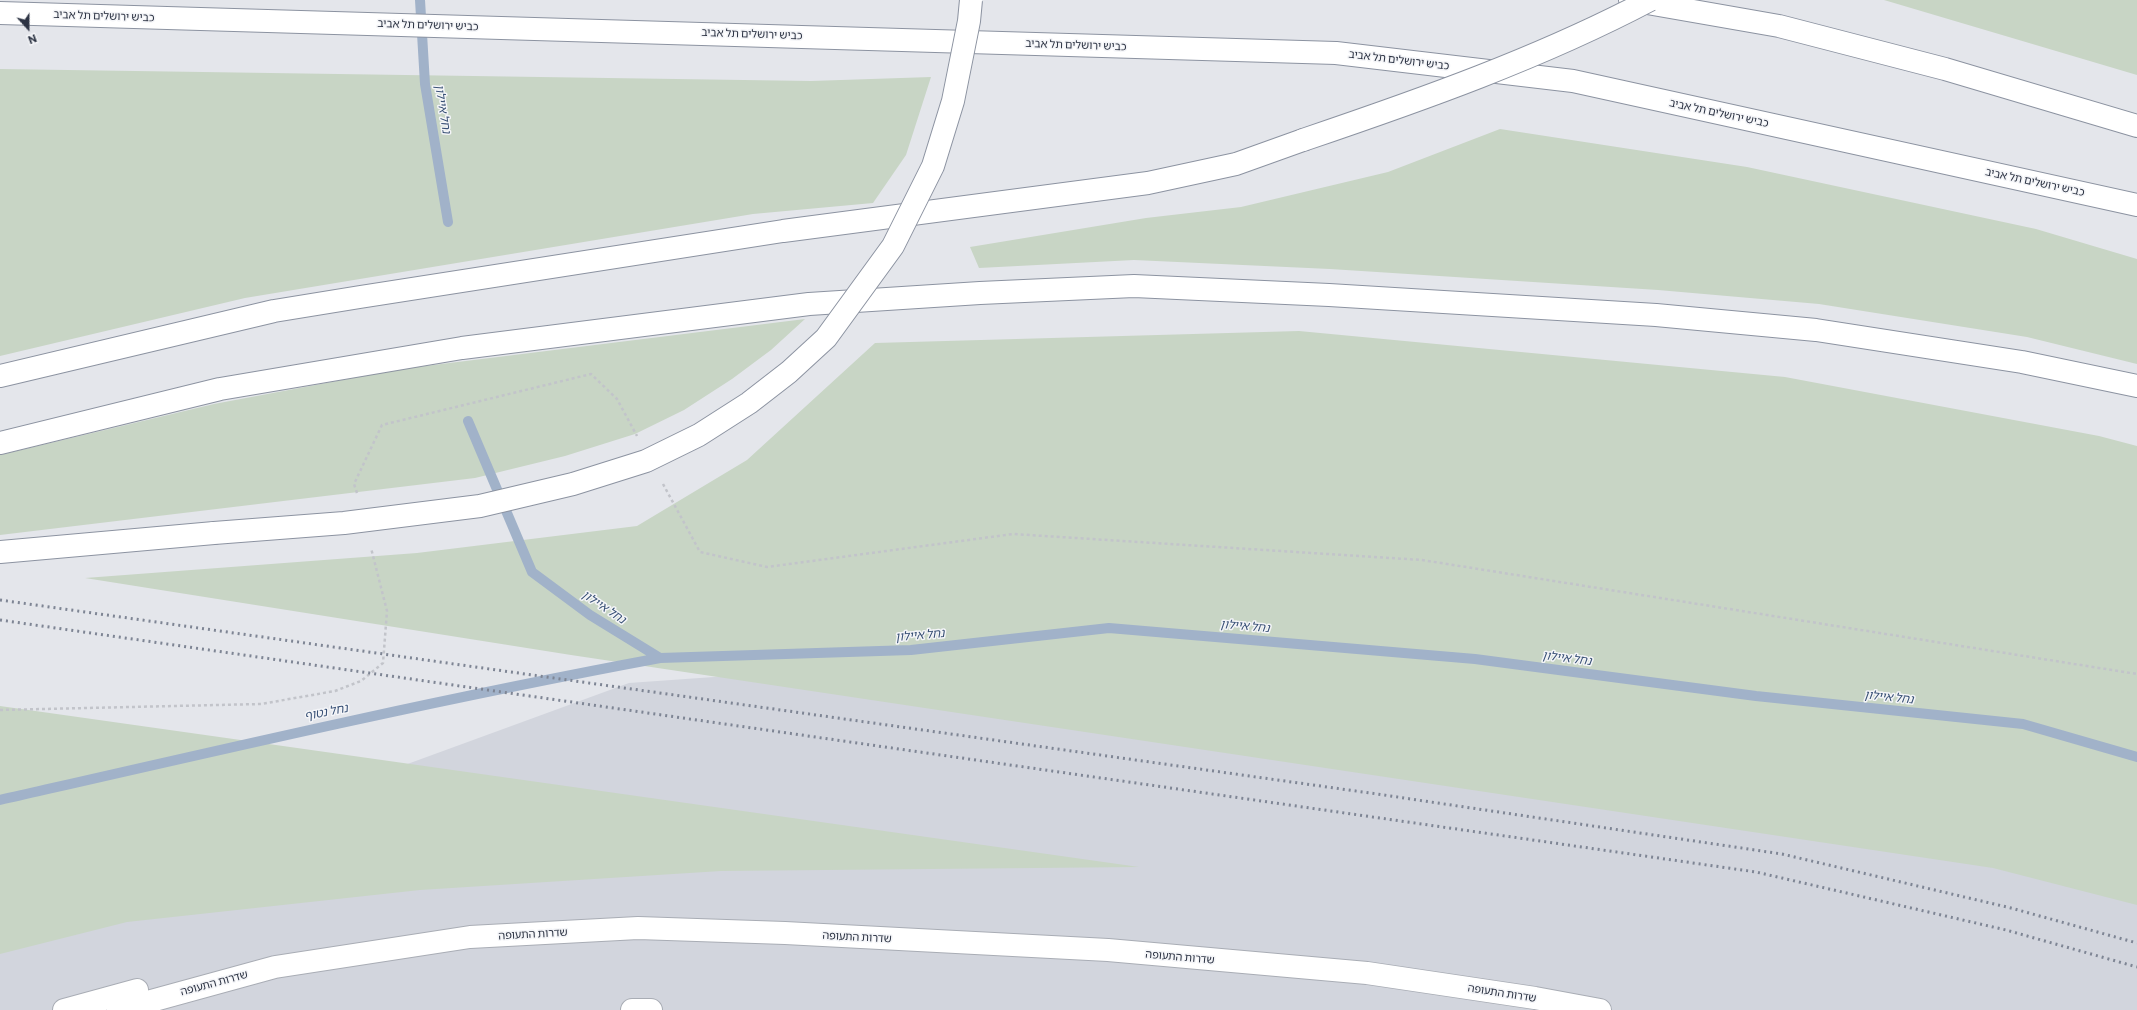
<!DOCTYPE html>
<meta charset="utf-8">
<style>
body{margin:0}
#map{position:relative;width:2137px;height:1010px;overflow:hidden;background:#e4e6eb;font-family:Commissioner,sans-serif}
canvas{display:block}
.north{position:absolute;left:8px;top:8px;width:40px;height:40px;-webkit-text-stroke:3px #f4f5f8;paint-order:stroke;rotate:159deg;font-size:11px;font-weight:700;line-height:16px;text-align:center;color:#2c3343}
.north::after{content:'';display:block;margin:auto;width:14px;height:18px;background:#2c3343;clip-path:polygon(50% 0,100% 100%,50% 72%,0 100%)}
</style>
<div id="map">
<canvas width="2137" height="1010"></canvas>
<div class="north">N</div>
</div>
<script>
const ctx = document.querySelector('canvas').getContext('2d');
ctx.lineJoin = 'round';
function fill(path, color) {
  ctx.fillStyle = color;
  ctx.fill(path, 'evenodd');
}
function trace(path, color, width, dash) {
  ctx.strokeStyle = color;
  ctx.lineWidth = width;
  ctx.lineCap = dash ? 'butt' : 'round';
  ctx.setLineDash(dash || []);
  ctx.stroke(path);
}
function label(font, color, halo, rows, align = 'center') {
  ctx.font = font + ' Commissioner,"Noto Sans Hebrew",sans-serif';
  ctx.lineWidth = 3;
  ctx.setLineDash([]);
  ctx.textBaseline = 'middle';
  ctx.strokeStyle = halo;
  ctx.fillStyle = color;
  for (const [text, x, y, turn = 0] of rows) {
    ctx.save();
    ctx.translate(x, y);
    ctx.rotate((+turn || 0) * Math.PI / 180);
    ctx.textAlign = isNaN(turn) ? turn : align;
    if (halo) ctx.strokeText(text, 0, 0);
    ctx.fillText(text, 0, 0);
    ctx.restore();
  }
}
fill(new Path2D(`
 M1124 648 2137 771V1010H0V913L629 683Z`), '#d2d5dd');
fill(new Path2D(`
 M1884 0H2137V75Z
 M0 69 811 81 931 77 906 155 873 203 753 214 245 298 0 356Z
 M1500 129 1747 167 2036 229 2137 259V364L2027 337 1819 304 1658 290 1330 269 1134 260 979 268 970 247 1146 218 1241 207 1388 172Z
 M805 319 771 350 732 379 684 410 635 434 565 456 475 478 0 535V455L214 404 401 369Z
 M1299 331 1785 377 2099 436 2137 446V905L1993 868 571 655 85 578 417 553 637 526 747 460 875 343Z
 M0 706 1139 867 721 871 420 890 127 922 0 954Z`), '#c8d5c5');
trace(new Path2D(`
 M420 0 425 84 448 222
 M468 421 532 572 590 615 660 658 911 650 1109 628 1475 659 1756 696 2023 724 2137 757
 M0 800C219 750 439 699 660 658`), '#a1b2c9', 10);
const secondary = new Path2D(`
 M64 1010 137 990
 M118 1010 275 967 470 937 638 928 785 933 1108 950 1367 973 1535 998 1600 1010
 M632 1010H651`);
const motorway = new Path2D(`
 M1630 0 1779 26 1945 69 2137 126
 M0 13 1336 53 1573 81 2137 205
 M0 376 274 311 360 297 783 231 1148 183 1236 164 1303 140
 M0 443 220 389 462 348 809 304 980 293 1134 286 1329 295 1656 315 1816 330 2022 362 2137 386
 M0 552 214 533`);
trace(secondary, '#a9adb5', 24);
trace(motorway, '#8c93a1', 24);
trace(new Path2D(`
 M663 484 700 552 767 567 1013 534 1422 560 2137 674
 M357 493 354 484 382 425 591 374 617 399 637 436
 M0 710 261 704 335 691 361 681 383 663 387 611 371 548`), '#c2c4ca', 2.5, [3, 3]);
trace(secondary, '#fff', 22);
trace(motorway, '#fff', 22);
trace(new Path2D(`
 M0 600 1377 794 1782 854 2011 908 2137 943
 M0 620 1756 872 2006 930 2137 967`), '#7e8594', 3, [2, 4]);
const motorwayBridge = new Path2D(`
 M1303 140C1421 100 1540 58 1650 0
 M214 533 344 523 480 506 573 484 646 461 699 435 749 403 789 372 826 338 893 246 933 166 953 101 969 21 971 0`);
trace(motorwayBridge, '#8c93a1', 24, []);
trace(motorwayBridge, '#fff', 22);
label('11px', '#2c3343', '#f4f5f8', [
 ["כביש ירושלים תל אביב",104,16,2],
 ["כביש ירושלים תל אביב",428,25,2],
 ["כביש ירושלים תל אביב",752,34,2],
 ["כביש ירושלים תל אביב",1076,45,2],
 ["כביש ירושלים תל אביב",1399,60,7],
 ["כביש ירושלים תל אביב",1719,113,12],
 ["כביש ירושלים תל אביב",2035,182,12],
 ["שדרות התעופה",533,934,-3],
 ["שדרות התעופה",857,937,3],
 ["שדרות התעופה",1180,957,5],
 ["שדרות התעופה",214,983,-15],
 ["שדרות התעופה",1502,993,9]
]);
label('italic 12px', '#385075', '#f4f5f8', [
 ["נחל איילון",443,109,81],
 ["נחל איילון",604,607,34],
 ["נחל איילון",1245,626,5],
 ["נחל איילון",920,635,-5],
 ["נחל איילון",1567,658,7],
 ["נחל איילון",1889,697,6],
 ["נחל נטוף",326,712,-11]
]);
</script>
